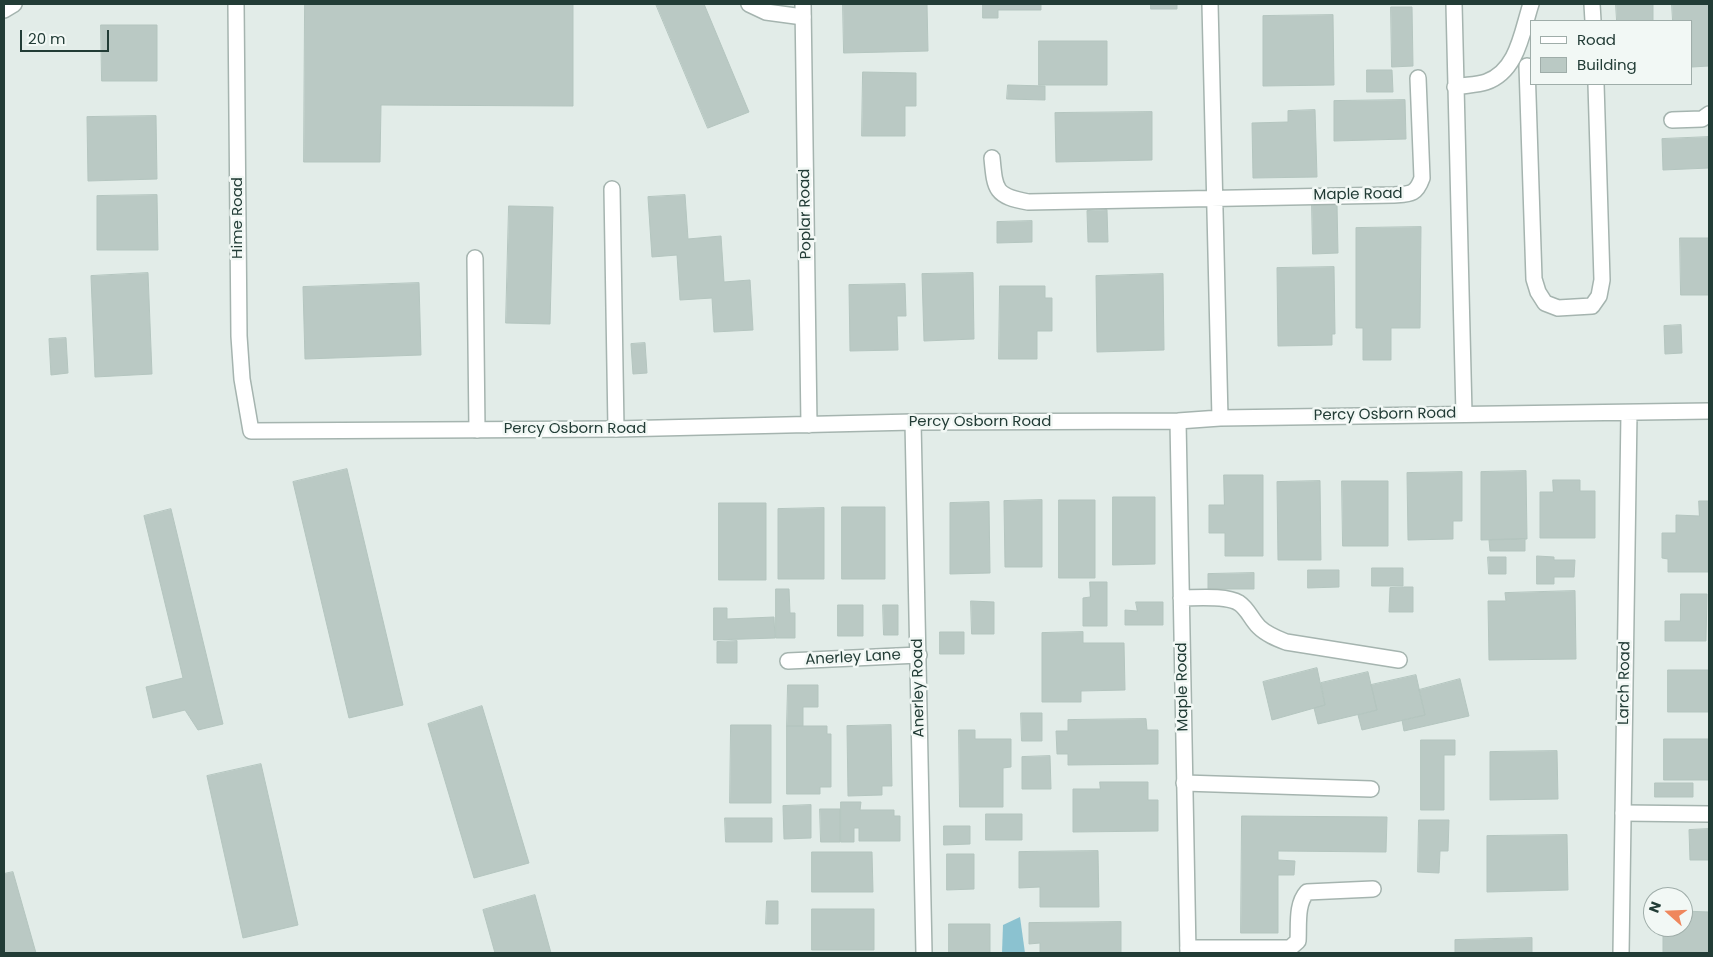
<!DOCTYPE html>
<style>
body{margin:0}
#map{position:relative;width:1713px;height:957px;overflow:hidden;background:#e2ece8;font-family:Poppins,sans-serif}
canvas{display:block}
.frame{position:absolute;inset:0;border:5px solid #223c36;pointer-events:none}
.legend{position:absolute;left:1530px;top:20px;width:162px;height:65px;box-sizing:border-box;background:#f2f8f5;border:1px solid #9fada9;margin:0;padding:6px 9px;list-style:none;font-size:15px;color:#223c36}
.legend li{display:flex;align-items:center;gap:10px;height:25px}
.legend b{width:25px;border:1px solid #9fada9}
.north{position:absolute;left:1643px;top:887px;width:50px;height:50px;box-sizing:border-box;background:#f2f8f5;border:1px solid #9fada9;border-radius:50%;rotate:290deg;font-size:14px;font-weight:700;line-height:20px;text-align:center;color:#223c36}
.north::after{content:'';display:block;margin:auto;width:18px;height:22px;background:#ef875d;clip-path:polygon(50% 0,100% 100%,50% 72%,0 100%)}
.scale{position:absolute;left:20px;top:30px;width:89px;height:22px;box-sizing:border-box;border:2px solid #223c36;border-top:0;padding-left:6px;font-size:15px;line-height:18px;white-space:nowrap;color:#223c36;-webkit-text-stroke:4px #f2f8f5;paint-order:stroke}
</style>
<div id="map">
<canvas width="1713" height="957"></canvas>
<div class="frame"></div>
<ul class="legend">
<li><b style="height:6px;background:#fff"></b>Road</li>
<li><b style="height:14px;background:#bac9c4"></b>Building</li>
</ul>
<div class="north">N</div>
<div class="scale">20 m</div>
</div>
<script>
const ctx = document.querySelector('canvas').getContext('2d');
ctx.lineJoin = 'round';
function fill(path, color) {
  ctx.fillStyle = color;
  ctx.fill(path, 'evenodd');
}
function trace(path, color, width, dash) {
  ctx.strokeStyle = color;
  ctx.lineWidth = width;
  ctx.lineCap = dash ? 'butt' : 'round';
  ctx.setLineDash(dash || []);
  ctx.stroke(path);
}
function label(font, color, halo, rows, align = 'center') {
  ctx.font = font + ' Poppins,sans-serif';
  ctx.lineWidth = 5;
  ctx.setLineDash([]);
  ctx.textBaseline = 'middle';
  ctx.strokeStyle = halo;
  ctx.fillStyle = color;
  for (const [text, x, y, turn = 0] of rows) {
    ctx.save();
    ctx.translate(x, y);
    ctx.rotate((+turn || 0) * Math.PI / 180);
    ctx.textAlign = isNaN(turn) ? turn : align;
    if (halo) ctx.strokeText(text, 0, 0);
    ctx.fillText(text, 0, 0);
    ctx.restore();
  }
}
fill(new Path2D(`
 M1020 917 1025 953H1002L1003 925Z`), '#8bc2d0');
const building = new Path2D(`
 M305 4H573V106L381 105 380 162H304Z
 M656 4H704L749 112 708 128Z
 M843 4H927L928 51 844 53Z
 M983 4H1041V10H998V18H983Z
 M1151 4H1177V9H1151Z
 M1616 4H1653V21H1617Z
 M1672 4H1709V66L1692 67V21H1673Z
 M1391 7H1412L1413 66 1392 67Z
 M1333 15 1334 85 1263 86V16Z
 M101 25H157V81H102Z
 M1039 41H1107V85H1039Z
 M1367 70H1392L1393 92H1367Z
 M863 72 916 73V106H905V136H862Z
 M1008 85 1045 86V100L1007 99Z
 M1405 100 1406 139 1334 141V101Z
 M1315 110 1317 177 1253 178 1252 123 1288 122V111Z
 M1152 112V160L1056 162 1055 113Z
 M156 116 157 179 88 181 87 117Z
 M1709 137V168L1663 170 1662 139Z
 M157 195 158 250H97V196Z
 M685 195 688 239 721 236 724 282 750 280 753 330 714 332 712 298 680 300 677 255 652 257 648 197Z
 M1312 204H1337L1338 253 1313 254Z
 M509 206 553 207 550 324 506 323Z
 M1107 210 1108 242H1088L1087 211Z
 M1032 221V242L997 243V222Z
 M1421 227 1420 328H1391V360H1363V328H1356V228Z
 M1680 238H1709V295H1681Z
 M1334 267 1335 334H1332V345L1278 346 1277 268Z
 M148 273 152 374 95 377 91 276Z
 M973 273 974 339 924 341 922 274Z
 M1163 274 1164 350 1097 352 1096 276Z
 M419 283 421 355 305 359 303 287Z
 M905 284 906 316H897L898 350 850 351 849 285Z
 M1000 286H1045V298H1052V331H1037V359H999Z
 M1681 325 1682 353 1665 354 1664 326Z
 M66 338 68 373 51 375 49 339Z
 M645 343 647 373 633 374 631 344Z
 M347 469 403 705 349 718 293 482Z
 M1526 471 1527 539 1481 540V472Z
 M1462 472V521H1453V539L1408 540 1407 473Z
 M1224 475H1263V556H1225V533H1209V505H1224Z
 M1553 480H1580V491H1595V538H1540V492H1553Z
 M1320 481 1321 560H1278L1277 482Z
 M1342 481H1388V546H1343Z
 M1113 497H1155V564L1113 565Z
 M1042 500V567H1005L1004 501Z
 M1059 500H1095V578H1059Z
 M1699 501H1709V572H1668V559L1662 558V533H1676V515L1699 516Z
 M989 502 990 573 950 574V503Z
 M719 503H766V580H719Z
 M842 507H885V579H842Z
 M824 508V579H778V509Z
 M171 509 223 724 198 730 185 710 153 718 146 687 183 678 144 516Z
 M1525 539V551H1490L1489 540Z
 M1537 556 1554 557V560H1575L1574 577H1554V584H1537Z
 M1488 557H1506V574H1489Z
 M1372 568H1403V586H1372Z
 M1308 570H1339V587L1308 588Z
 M1254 573V589H1208V574Z
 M1090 582H1107V626H1083V598L1090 597Z
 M1404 587H1413V612H1389L1390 588Z
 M776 589H789L790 613H795V638H776Z
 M1575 591 1576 659 1489 660 1488 601H1506L1505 593Z
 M1681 594H1707L1706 641H1665V621H1680Z
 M971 601 994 602V634H972Z
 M1136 602H1163V625H1125V610L1137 611Z
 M838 605H863V636H838Z
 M883 605H898V635H884Z
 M714 608H727V619L774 617 775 638 714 640Z
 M940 632H964V654H940Z
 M1083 632V643H1124L1125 690 1081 691V702H1042V633Z
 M737 641V663H717V642Z
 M1317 668 1325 705 1272 720 1263 682Z
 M1668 670H1709V712H1668Z
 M1368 672 1377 710 1318 724 1314 708 1325 705 1321 683Z
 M1416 675 1425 715 1362 730 1358 715 1377 710 1371 685Z
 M1460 679 1469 716 1404 731 1402 720 1425 715 1419 690Z
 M788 685H818V707H803V726H787Z
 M482 706 529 863 474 878 428 724Z
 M1021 713H1042V741H1022Z
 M1146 719 1147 730H1158V764L1068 765V754H1057L1056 731H1068V720Z
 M731 725H771V803H730Z
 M891 725 892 786H882V795L848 796 847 726Z
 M787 726H827V734H831V787H820V794H787Z
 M959 730H975V739H1011V767L1003 768V807H960Z
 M1664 739H1709V780H1664Z
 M1421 740H1455V755H1444V810H1421Z
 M1557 751 1558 799 1490 800V752Z
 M1050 756 1051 789H1022V757Z
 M261 764 298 925 243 938 207 776Z
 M1100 782H1148V800H1158V831L1073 832V789H1100Z
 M1655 783H1693V797H1655Z
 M841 802H861L860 810H894V816H900V841H859V828H854V842H841Z
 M811 805V838L784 839 783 806Z
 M820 809H840V842H821Z
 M986 814H1022V840H986Z
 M1242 816 1387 817 1386 852 1278 851V860L1295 861 1294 875H1278V933H1241Z
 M725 818H772V842H726Z
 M1419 820H1449L1448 851H1440L1439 873 1418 872Z
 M944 826H970V844L944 845Z
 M1709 829V860H1690L1689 830Z
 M1567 835 1568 890 1487 892V836Z
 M1098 851 1099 907H1040V887L1019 888V852Z
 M812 852H872L873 892H812Z
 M947 854H974V889L947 890Z
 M13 872 36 953H4V874Z
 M535 895 551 953H495L483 910Z
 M767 901H778V924H766Z
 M812 909H874V950H812Z
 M1683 911 1709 912V953H1663V927H1683Z
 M1121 922V953H1040V943L1029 944V923Z
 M949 924H990V953H949Z
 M1532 938V953H1422H1455V940Z`);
fill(building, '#bac9c4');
trace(building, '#b4c5bf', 1);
const service = new Path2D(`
 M749 4 766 12 803 17
 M1454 4 1464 414
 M1592 4 1593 21
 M1527 66 1534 279 1538 292 1545 303 1558 308 1592 306 1599 296 1602 280 1596 84
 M1455 87C1465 85 1477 85 1486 82 1518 71 1522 31 1531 4
 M1672 120 1702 119 1709 114
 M612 189 616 429
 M475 258 477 430
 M1184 783 1371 789
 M1623 813 1709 814
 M1188 948H1290L1298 941C1299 925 1296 904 1307 892L1373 889`);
const minor = new Path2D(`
 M236 4 239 336 242 379 251 431 616 429 913 422 1178 421 1220 418 1709 411
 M803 4 809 425
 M1210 4 1220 418
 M4 10 14 4
 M992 158C995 190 995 196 1028 202L1394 195C1410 194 1416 195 1422 178L1418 78
 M1178 421 1188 953
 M913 422 924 953
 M1181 598C1196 598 1226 595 1239 603 1248 609 1251 619 1259 627 1266 634 1276 638 1286 642L1399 660
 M788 661 919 655
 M1621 953 1629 413`);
trace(service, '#a5b4af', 18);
trace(minor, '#a5b4af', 18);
trace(service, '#fff', 15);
trace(minor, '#fff', 15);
label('15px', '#223c36', '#f2f8f5', [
 ["Maple Road",1358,195,-1],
 ["Poplar Road",806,214,-91],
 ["Hime Road",238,218,-90],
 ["Percy Osborn Road",1385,415,-1],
 ["Percy Osborn Road",980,422],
 ["Percy Osborn Road",575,429],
 ["Anerley Lane",853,658,-3],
 ["Larch Road",1625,683,-89],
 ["Maple Road",1183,687,-91],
 ["Anerley Road",919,688,-91]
]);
</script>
